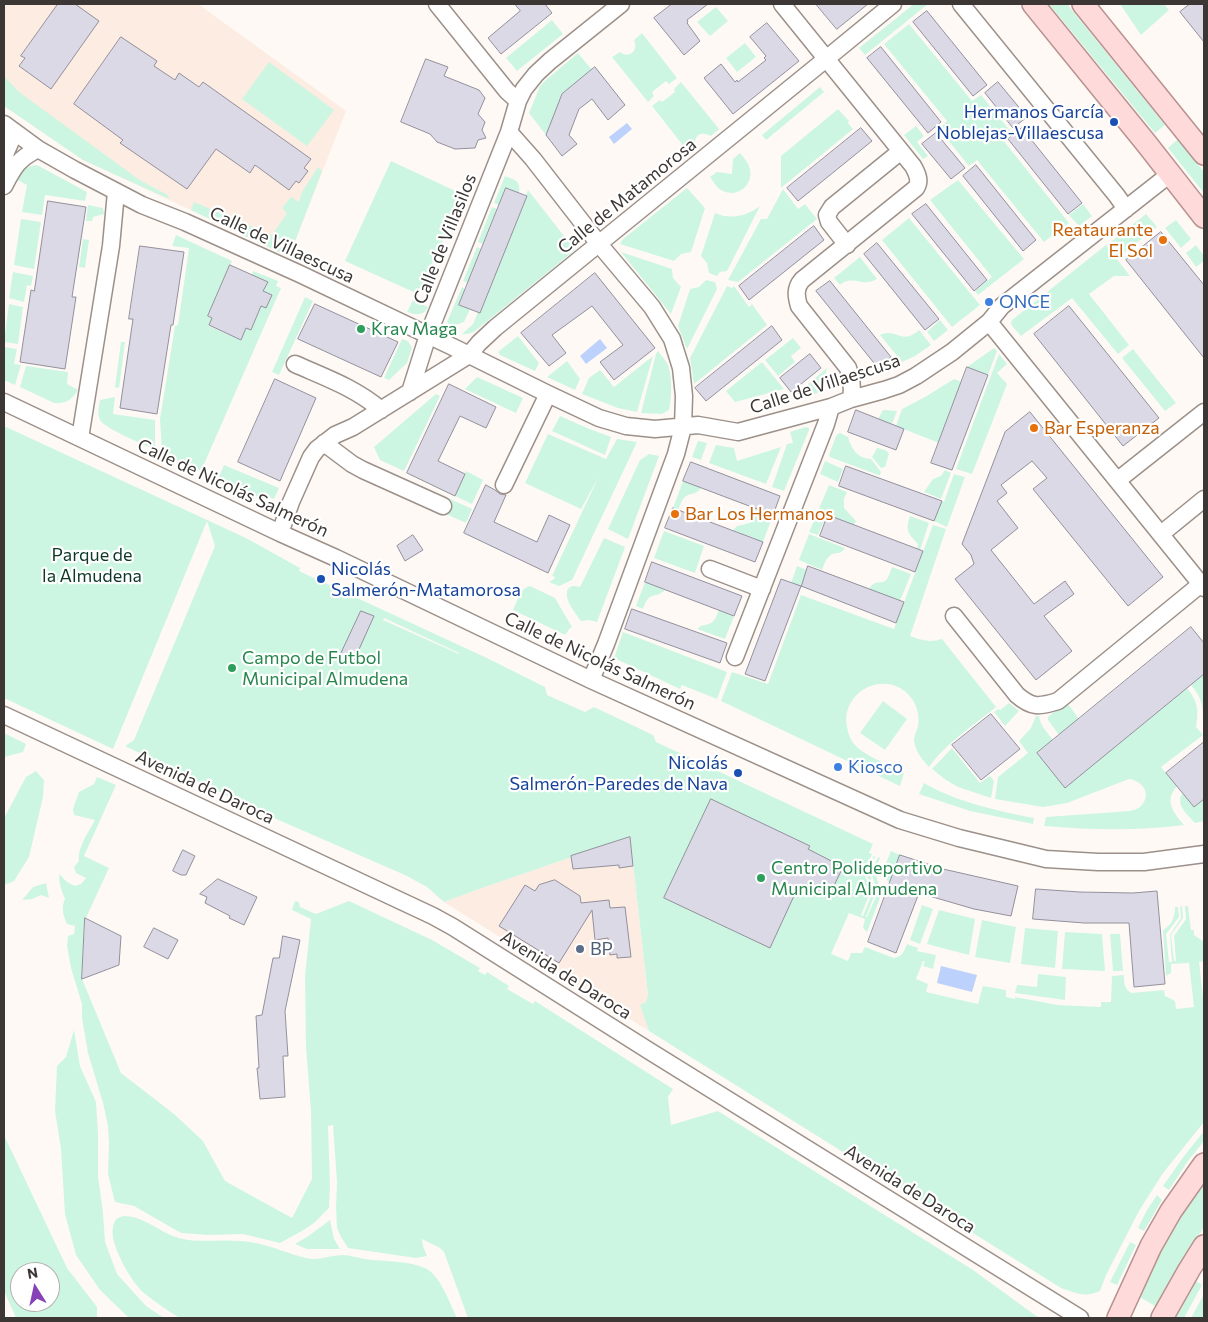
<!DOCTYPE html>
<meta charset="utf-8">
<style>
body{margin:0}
#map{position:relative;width:1208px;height:1322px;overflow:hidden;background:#fef9f5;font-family:Commissioner,sans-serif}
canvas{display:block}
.frame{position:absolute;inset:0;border:5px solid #3c3734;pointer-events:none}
.north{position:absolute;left:10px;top:1262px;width:50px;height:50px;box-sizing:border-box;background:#fff;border:1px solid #b1afae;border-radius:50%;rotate:350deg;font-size:14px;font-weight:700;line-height:20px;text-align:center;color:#3c3734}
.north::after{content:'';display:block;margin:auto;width:18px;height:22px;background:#8643b7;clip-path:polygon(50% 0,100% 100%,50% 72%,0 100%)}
</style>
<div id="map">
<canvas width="1208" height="1322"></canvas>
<div class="frame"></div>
<div class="north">N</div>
</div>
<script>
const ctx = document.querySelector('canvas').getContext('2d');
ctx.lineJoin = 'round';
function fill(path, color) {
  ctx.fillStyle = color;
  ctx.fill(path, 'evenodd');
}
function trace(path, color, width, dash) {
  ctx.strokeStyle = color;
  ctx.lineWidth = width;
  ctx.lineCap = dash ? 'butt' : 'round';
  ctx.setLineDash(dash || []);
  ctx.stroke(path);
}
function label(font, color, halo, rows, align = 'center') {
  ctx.font = font + ' Commissioner,sans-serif';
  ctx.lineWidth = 4.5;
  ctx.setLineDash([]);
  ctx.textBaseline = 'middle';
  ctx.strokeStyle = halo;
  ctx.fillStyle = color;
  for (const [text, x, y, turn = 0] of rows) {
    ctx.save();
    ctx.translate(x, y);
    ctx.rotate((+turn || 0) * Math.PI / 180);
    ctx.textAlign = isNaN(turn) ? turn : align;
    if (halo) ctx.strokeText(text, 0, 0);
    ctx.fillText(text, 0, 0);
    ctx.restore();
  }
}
fill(new Path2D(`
 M4 4H198L346 111 289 257 178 204 83 160 4 106Z
 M630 837 648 995 647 1002 641 1006 649 1031 444 902 479 889Z`), '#fdece2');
fill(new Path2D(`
 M914 4H928L865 55 859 48Z
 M1049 4H1067L1165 125 1155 133Z
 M1120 4H1164L1169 10 1141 35Z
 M716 7 728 21 710 36 697 22Z
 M552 20 563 34 517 71 506 58Z
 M909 24 972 101 981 95 1011 132 1003 140 1069 223 1044 242 977 160 969 166 939 129 947 121 884 44Z
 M642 33 677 78 669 84 666 81 652 92 654 96 648 102 612 57 620 52C629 59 639 51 634 40Z
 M745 43 756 57 737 72 726 58Z
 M578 53 592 70 562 94 546 135 529 113 540 86 546 80Z
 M269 62 334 110 307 146 242 99Z
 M4 76 19 92 141 181 166 194 169 197V199L83 160 4 106Z
 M681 82 719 129 711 136C701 130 691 136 697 148L689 153 652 106 660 100 662 102 675 92 674 89Z
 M820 87 824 92 766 140 762 135Z
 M838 109 849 121 848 123 853 129 781 188V156Z
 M916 126 924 136 917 142 928 156 923 159 904 135Z
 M1178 139 1204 172V193L1168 148Z
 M740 153C744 158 749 163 750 170 753 185 738 198 723 191 717 189 714 182 710 177L717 172 732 174 733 159Z
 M391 161 464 195 418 294 345 261Z
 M37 165 87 192 85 201 45 195 42 215 22 212 27 185 16 179C22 171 26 166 37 165Z
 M318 167 322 171 289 257 191 210 194 202 272 235 287 213 282 208 291 197 299 202 302 192Z
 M505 176C515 180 521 180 519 193L506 188 499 205 494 203Z
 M958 180 1024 259 978 295 975 291 992 277 930 200Z
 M687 188 705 208 691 252 681 254 674 261 620 244 623 239Z
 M783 189 798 209 805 204 817 219 738 282 728 280 761 219H767Z
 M528 190 575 250 475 331 468 334H462L473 324 478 312 480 313 527 196 526 195Z
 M1083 204 1092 216 1079 226 1069 215Z
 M88 205 103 208 104 214 93 217 92 221H86Z
 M760 206 727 271 720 272 717 276 709 273 707 263 701 256 715 213C730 220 747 216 760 206Z
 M492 207 497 209 483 244 478 242Z
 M1146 214 1157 227 1122 254 1112 241Z
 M909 218 980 305 952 327 882 240Z
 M21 219 41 222 34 269 14 265Z
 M1176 220 1191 239 1181 248 1165 228Z
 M176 235 232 261 208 316 212 318 209 326 241 340 246 328 251 330 261 306 263 291 267 282 252 275 253 271 278 281 276 286 281 288 201 471 162 453 160 419 175 326 178 325 189 248 172 246Z
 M83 239 89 240 85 268 79 267Z
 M1106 245 1130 276H1114L1089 294 1129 345 1118 354 1072 298 1021 336 1012 326 1011 323 1012 320Z
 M1196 245 1204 256V261L1196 267 1186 253Z
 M477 247 481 249 468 283 463 281Z
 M621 252 672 269 673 278 681 287 671 314Z
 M860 257 877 279C862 288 852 274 840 285L834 278Z
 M13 272 33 276 31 286 27 285 24 302 9 298Z
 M706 280 715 282 717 289 687 349 678 326 690 289 699 287Z
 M727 286 732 288 734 286 749 307 752 304 767 325 694 384 690 358Z
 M462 287 465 289 459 305 470 309 464 322 450 327 447 322Z
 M305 297 313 301 279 375 272 372Z
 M413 300 428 307C424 316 416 315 407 312Z
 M9 304 23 307 18 344 4 342Z
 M940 320 948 330 934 341 927 332Z
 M919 330 931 345 915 356 902 362 880 335C897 327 901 346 919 330Z
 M518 336 539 363 535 371 500 355 498 352Z
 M793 338 801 348 791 356 795 362 778 376 765 360Z
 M402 339 408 341 412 348 407 363 389 380 384 378Z
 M121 342H125L119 388 115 387Z
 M4 347 17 349 14 364 21 365 15 385 4 380Z
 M994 348 997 351 988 375 967 367Z
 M1133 349 1176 403 1165 411 1122 358Z
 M658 351C661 356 666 360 668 365 672 375 672 399 669 410L662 414 641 413 656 354Z
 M999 354 1007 364 997 373 1007 384 972 474 956 469Z
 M653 356 637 412 618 408 582 394 589 378 600 370 614 387Z
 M567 361 580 379 575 390 547 377Z
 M762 362 784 389 735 402 726 391Z
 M26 366 68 372 67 384 78 390C72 400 66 404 54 403L20 387Z
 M827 368 821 391 815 394 807 385Z
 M477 377 523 398 516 413 465 389Z
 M954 379 962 382 939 443 896 426 902 409 925 397Z
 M436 394 440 396 404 471 380 460 374 447Z
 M115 397 113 414 155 420V450C144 444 105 429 100 420 97 413 99 407 100 400Z
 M883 410 897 411 892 424 878 419Z
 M560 416 587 428 611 437 605 455 552 431Z
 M4 426 246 538 300 568 299 571 489 659 545 687 547 695 585 712 594 707 653 735 656 742 873 844 869 853 872 854 864 873 871 891 861 915 863 916 873 891 866 873 874 855 875 856 869 873 876 891 866 917H867L878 892 871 873 878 857 880 858C875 870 874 879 883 890L867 932 863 928 865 919 849 913 831 954 848 961 851 953H862L865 947 894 958C903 956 904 951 907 944L918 948 917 951 936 955 933 969 923 966 925 961H923L916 979 928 984 926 992 978 1004 983 986 1006 990V997L1015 999V997L1058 1005 1101 1007V1002H1111L1112 976 1124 975C1124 982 1124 990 1132 993L1164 990 1165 996 1175 1001 1176 1009 1194 1007 1189 963 1171 964V973L1166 976 1163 930C1172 925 1175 917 1175 907H1178L1179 917 1166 934 1169 962H1172L1170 935 1181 918 1180 907 1182 906 1183 918 1171 935 1174 961H1176L1174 936 1186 919 1185 906H1188L1191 930H1194V935L1204 942V961L1199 962 1204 1006V1122L1163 1173 1139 1211 1106 1275 1100 1291C1085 1298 1076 1293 1061 1288L649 1031 640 1005 646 1002 648 995 630 837 479 889 444 902 427 887 405 875 267 815 125 746 134 740 215 546 207 521 113 749 4 698ZM384 618 459 653V654L383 620Z
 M806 427 809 428V430L784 491 772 487 787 444 793 443 790 432Z
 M840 433 848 437C852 450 857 458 871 459L881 472 880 475H878L830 457 829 455 836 436 838 434Z
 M548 434 606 459 617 439 637 442 572 580 559 586 549 582 554 579 555 577 552 576 599 476 581 509 525 483Z
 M698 441 707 443 701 460 692 457Z
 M716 445 734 448 737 461 781 447 766 484 709 463Z
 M877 448H878L887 451 889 454 885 467 881 468 872 457Z
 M649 454 659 456 628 539 608 529 640 460Z
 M825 461 843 469 838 482 820 474Z
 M224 465 279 488 274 499 269 497 267 501 218 479Z
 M945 470 951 473 941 499 924 492 933 479 941 476Z
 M466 471 483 480 472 504 455 496Z
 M954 474 965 477 947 527 934 521 942 501 944 502Z
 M683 481 701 488C696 496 689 492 684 498 681 501 680 506 678 510L673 508Z
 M829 485 847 492 844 499V508L856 521 854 525 818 511Z
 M448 498 472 509 466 523 446 514 450 503 448 501Z
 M756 509 773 515 763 542 733 530 737 526 750 523Z
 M816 516 825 519 818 535 809 532Z
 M910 516 929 523 920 550 917 549 918 544C908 533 905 531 910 516Z
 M933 525 946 529 910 636C922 640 929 643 942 639L996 707C974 725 945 744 929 767 923 761 914 749 914 740 914 736 917 730 918 726 920 714 916 702 908 694 883 669 840 693 847 727 848 733 850 739 854 744 863 755 891 766 904 773L900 786 721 701 732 672 768 684 801 595 894 629Z
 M664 531 704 546 695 573 654 558Z
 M809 534 845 548C839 556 837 551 831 555 826 558 824 565 822 570L799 560Z
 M604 538 625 547 597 622 589 620 581 621C576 614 561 596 569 588 572 585 576 586 580 587Z
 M797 566 807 570 801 586 791 583Z
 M892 567 911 574 900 601 869 589C875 578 882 586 887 579 889 576 891 570 892 567Z
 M645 582 665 590C655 600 650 589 643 609L636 606Z
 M530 586 555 598 572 627 570 628 565 635 513 610C517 602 520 588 530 586Z
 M719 610 734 616 725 639 697 629C702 624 703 626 709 624 715 622 717 615 719 610Z
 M623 632 727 672 717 699 682 685 680 689 614 658Z
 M1204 674V718L1203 719C1203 704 1201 697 1191 685Z
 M1187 688C1198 702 1199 710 1196 727L1203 735 1161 767 1177 786C1164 801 1173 812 1184 825 1137 831 1091 830 1044 826L1046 817 1130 811C1134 810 1138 809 1141 806 1152 794 1143 781 1129 779L1067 803 1043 807 995 799 998 777 1028 753 1019 741 1031 728 1036 716H1039C1040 725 1047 732 1053 740L1037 753 1065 787Z
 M883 701 907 719 885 750 860 733Z
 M1009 703 1019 711 1005 726 994 712 998 709 1000 710Z
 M1068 704 1079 719 1059 735 1048 720V717C1051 713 1063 708 1068 704Z
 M4 733 26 744 23 752 4 757Z
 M952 748 980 783 990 776 994 781 991 798 958 787 946 780 932 769Z
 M36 771 44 780 43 797 29 857 14 881 4 885V818L26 777Z
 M97 777 116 785 84 856 109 868 84 922 82 979 121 1073 174 1114 203 1141 225 1181 292 1218 312 1179 311 1112 306 1047 305 976 311 919 292 910 295 901 299 902 300 907 316 914 349 901 432 940 480 968 478 971 485 975 487 972 509 986 507 989 533 1004 535 1001 673 1089 668 1097 671 1125 718 1111 973 1270 1039 1318H468L444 1252 440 1248 422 1239 423 1246 427 1256 416 1258 348 1248 341 1237 337 1228 336 1207 337 1182 333 1125 328 1126 330 1185 329 1208 314 1223 302 1231 280 1243 243 1234 209 1235 181 1233 134 1206 115 1202 108 1174 109 1143 108 1126 103 1103 88 1053 82 1018V1004L71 968 67 946 68 936 74 934 75 926 67 924C63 915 61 908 65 899 61 890 59 883 59 874L67 882 75 886 81 884 86 878 76 873 74 867 79 861C77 848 89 831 95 820L74 815 73 809 79 792 94 784Z
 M924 783C957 802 997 811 1034 818L1033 824 970 811 919 794Z
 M1183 793 1194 807 1204 799V821L1195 823C1188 815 1174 804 1183 793Z
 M891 851 900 855 890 883C879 874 887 862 891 851Z
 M46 883 49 898 41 895 32 899 22 900 33 887Z
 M922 905 933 909 920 944 910 940Z
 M939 910 975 919 969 955 927 944Z
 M982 920 1016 927 1010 963 975 957Z
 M1025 928 1058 931 1055 968 1021 964Z
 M1065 932 1102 934 1105 971 1062 969Z
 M1110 934H1120L1123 971H1113Z
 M1038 974 1066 977 1065 1000 1015 993 1017 985 1037 987Z
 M74 1030 80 1066 96 1102 98 1134V1176L103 1213 105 1242 117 1274 146 1306 164 1318H129L100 1290 76 1255 65 1214 61 1149 55 1111 57 1066 66 1057Z
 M1204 1131V1141L1188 1161 1169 1190 1163 1186 1184 1156Z
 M4 1135 67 1268 97 1307V1318H16L4 1291ZM20 1272H50V1302H20Z
 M1204 1180V1227L1182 1261 1157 1307 1138 1296C1157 1255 1178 1217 1204 1180Z
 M1157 1195 1162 1200 1144 1231 1138 1228 1147 1210Z
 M123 1216C146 1216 162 1235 183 1239 202 1243 220 1239 239 1241 249 1241 271 1246 280 1250 291 1253 301 1258 313 1259 322 1259 333 1255 343 1255 350 1255 358 1258 365 1259 385 1262 407 1260 425 1268 440 1274 450 1304 457 1318H180C168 1311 155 1302 144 1293 131 1282 109 1244 113 1227 113 1224 115 1222 116 1219Z
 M330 1220 334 1239 340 1249H307L295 1244 307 1237Z
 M1130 1242 1136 1245 1117 1285 1110 1282Z
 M1196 1281 1202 1285 1184 1318H1176Z
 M1204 1294V1318H1191Z`), '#cdf6e2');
fill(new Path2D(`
 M627 123 632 129 614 144 609 137Z
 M600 339 607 348 586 364 580 356Z
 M941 966 977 975 972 992 937 983Z`), '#bcd1fb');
const building = new Path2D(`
 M58 4H75L99 21 51 89 19 66 25 58 21 56Z
 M515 4H545L552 13 501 54 488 38 520 11Z
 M672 4H708L687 20 688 22 687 23 700 41 684 55 654 18Z
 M816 4H868L837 29Z
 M1190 4H1204V42L1180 12Z
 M927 11 987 85 973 96 913 22Z
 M767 23 799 61 733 114 704 78 721 64 735 82 737 80 738 82 766 60 764 58 766 56 750 37Z
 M121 37 157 61 154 66 175 80 179 73 199 87 203 82 311 159 304 168 308 171 299 183 296 181 289 190 255 165 250 173 216 149 187 189 120 143 123 140 74 104Z
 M881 47 941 122 928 133 867 58Z
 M426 59 448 67 444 76 479 90 485 98 478 114 485 122 482 130 486 138 478 140 475 148 455 149 437 142 430 134 401 122Z
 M595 67 625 105 608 120 592 99 579 109 569 135 577 144 562 156 546 135 562 94Z
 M998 82 1027 117 1013 128 985 93Z
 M861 128 872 141 798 201 787 188Z
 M1022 128 1082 203 1068 214 1008 139Z
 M936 133 965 168 951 179 922 144Z
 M976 165 1036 240 1023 251 963 176Z
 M506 188 527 196 480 313 459 305Z
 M48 201 86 207 72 297H76L65 369 20 362 31 290 34 291Z
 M926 204 987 280 974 291 912 214Z
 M814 226 824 240 749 300 739 286Z
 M1161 232 1204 285V358L1126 260Z
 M877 243 939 319 925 330 864 254Z
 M140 246 184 252 173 325H171L157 414 120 408 133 319H129Z
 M230 265 268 282 263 291 272 295 266 308 261 306 251 330 246 328 241 340 209 325 212 318 208 316Z
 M595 273 655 348 614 380 600 362 623 345 592 306 552 335 566 353 549 366 521 333Z
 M830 281 891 357 878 368 816 291Z
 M315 304 398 342 381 377 298 339Z
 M1069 306 1159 418 1123 446 1034 334Z
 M772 326 782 340 706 401 695 388Z
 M810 354 821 368 791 392 780 378Z
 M967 367 988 375 952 470 931 463Z
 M275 379 316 398 280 481 238 462Z
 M449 384 496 407 486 428 460 416 438 461 465 474 455 496 407 473Z
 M856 410 904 429 896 450 848 432Z
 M1030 412 1163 577 1128 606 1033 489 1047 478 1032 461 1001 485 1007 493 997 501 1018 528 991 550 1034 604 1065 581 1074 594 1044 616 1072 651 1036 680 955 579 974 564 971 555 962 544 1005 432Z
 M691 462 780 496 773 515 683 481Z
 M846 466 942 501 934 521 839 486Z
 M486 485 495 490 500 494 506 495 494 522 537 542 549 515 570 525 548 573 464 533Z
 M673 508 763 542 755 562 665 528Z
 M828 515 923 551 915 572 820 536Z
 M413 535 423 550 405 561 397 546Z
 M652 562 742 596 734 616 645 582Z
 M808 566 904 602 896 623 801 586 765 681 745 674 781 579 801 586Z
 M632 609 727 643 720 663 625 629Z
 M361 611 374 616 352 665 339 658Z
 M1191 627 1204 643V674L1065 788 1037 753Z
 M991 714 1020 749 981 780 952 745Z
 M1204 742V799L1194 807 1166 773Z
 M711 799 810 846 808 849 843 867 828 898 799 885 770 948 664 898Z
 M630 837 633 866 619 868V865L573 869 571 856Z
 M183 850 195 856 186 875H181L173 871Z
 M900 855 943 869 1018 886 1011 916 974 909 919 893 896 953 868 942Z
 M218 879 257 897 244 925 229 918 230 916 205 903 207 897 200 894Z
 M555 880 580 896 581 903 609 900 610 908 625 907 631 957 617 958V954L610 955 608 938 595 940 592 910 559 963 499 926 525 885 535 891 539 885Z
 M1036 889 1080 892 1133 893 1157 891 1165 984 1134 987 1129 923H1084L1033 919Z
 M85 918 121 936 119 965 82 979Z
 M154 928 178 940 168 959 144 947Z
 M283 936 300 940 285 1011 288 1056H283L285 1097 260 1099 257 1068H259L256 1016 262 1015 273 958H279Z`);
fill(building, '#dcd9e6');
trace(building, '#93909c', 1);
const minor = new Path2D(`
 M437 4 507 91 518 101
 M782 4 913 166C917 173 921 181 916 188L802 280C795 288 796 296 799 306L848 368C852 379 853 387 851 399
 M961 4 1117 196 1126 209
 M4 124 38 149 75 170 142 205 185 222 300 274 455 348 548 394 599 418 626 426 655 429 698 425 738 432 831 407 851 399 884 390 899 385 916 376 952 352 989 322 1002 306 1170 174
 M509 132 533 159 599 244 652 307 672 339 681 368 684 396 683 427 676 454 606 644 591 680
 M4 164 6 152 15 132
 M4 186C14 167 18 159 38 149
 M847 245 829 222 827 215 832 207 901 151
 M989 322 1204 588
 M295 364C324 377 356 388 381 410
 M410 392 428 335 509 132 518 101 524 89 536 74 550 61 621 4
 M4 402 280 533 336 558 591 680 900 820 959 838 1046 859 1098 862H1144L1204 854
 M80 438 111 246 116 192
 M324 443 352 464 363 470 443 506
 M1118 480 1204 412
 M504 485 548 394
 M280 533 291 502 311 457 317 449 335 435 353 427 469 355 479 343 495 328 826 59 893 4
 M1161 534 1204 499
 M710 569 762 589
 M954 616 1017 695C1032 708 1039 707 1058 701L1201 584
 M735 657 826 424 831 407
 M4 715 433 916 453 927 651 1052 1080 1318`);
const major = new Path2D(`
 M1033 4 1146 143 1204 217
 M1083 4 1204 154
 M1118 1318 1151 1246 1171 1211 1204 1164
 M1162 1318 1189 1270 1204 1246`);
trace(minor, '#9c9089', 19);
trace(major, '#b99290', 24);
trace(minor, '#fff', 16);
trace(major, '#fedbda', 21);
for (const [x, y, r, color] of [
 [1114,122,5,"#1a4fb4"],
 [1163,240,5,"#e8710a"],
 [989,302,5,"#3f7fe0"],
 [361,329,5,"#2e9e5b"],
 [1034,428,5,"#e8710a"],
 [675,514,5,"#e8710a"],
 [321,579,5,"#1a4fb4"],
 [232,668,5,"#2e9e5b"],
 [838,767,5,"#3f7fe0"],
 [738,773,5,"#1a4fb4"],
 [761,878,5,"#2e9e5b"],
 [580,949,5,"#5c6f8a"]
]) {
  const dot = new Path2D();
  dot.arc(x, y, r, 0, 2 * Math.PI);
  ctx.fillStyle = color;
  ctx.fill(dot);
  trace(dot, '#fff', 2);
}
label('18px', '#164399', '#fff', [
 ["Hermanos García",1104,112],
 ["Noblejas-Villaescusa",1104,133],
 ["Nicolás",331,569,"left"],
 ["Salmerón-Matamorosa",331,590,"left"],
 ["Nicolás",728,763],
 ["Salmerón-Paredes de Nava",728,784]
], 'right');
label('18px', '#3c3734', '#fff', [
 ["Calle de Matamorosa",627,196,-39],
 ["Calle de Villasilos",445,239,-68],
 ["Calle de Villaescusa",282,245,25],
 ["Calle de Villaescusa",825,384,-18],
 ["Calle de Nicolás Salmerón",233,488,25],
 ["Calle de Nicolás Salmerón",600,661,25],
 ["Avenida de Daroca",205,787,25],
 ["Avenida de Daroca",566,975,32],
 ["Avenida de Daroca",910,1189,32]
]);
label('18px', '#c56008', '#fff', [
 ["Reataurante",1153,230,"right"],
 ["El Sol",1153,251,"right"],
 ["Bar Esperanza",1044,428],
 ["Bar Los Hermanos",685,514]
], 'left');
label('18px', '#366cbe', '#fff', [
 ["ONCE",999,302],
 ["Kiosco",848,767]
], 'left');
label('18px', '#27864d', '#fff', [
 ["Krav Maga",371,329],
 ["Campo de Futbol",242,658],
 ["Municipal Almudena",242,679],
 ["Centro Polideportivo",771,868],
 ["Municipal Almudena",771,889]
], 'left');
label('18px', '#0d3828', '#fff', [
 ["Parque de",92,555],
 ["la Almudena",92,576]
]);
label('18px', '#4e5e75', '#fff', [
 ["BP",590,949]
], 'left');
</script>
